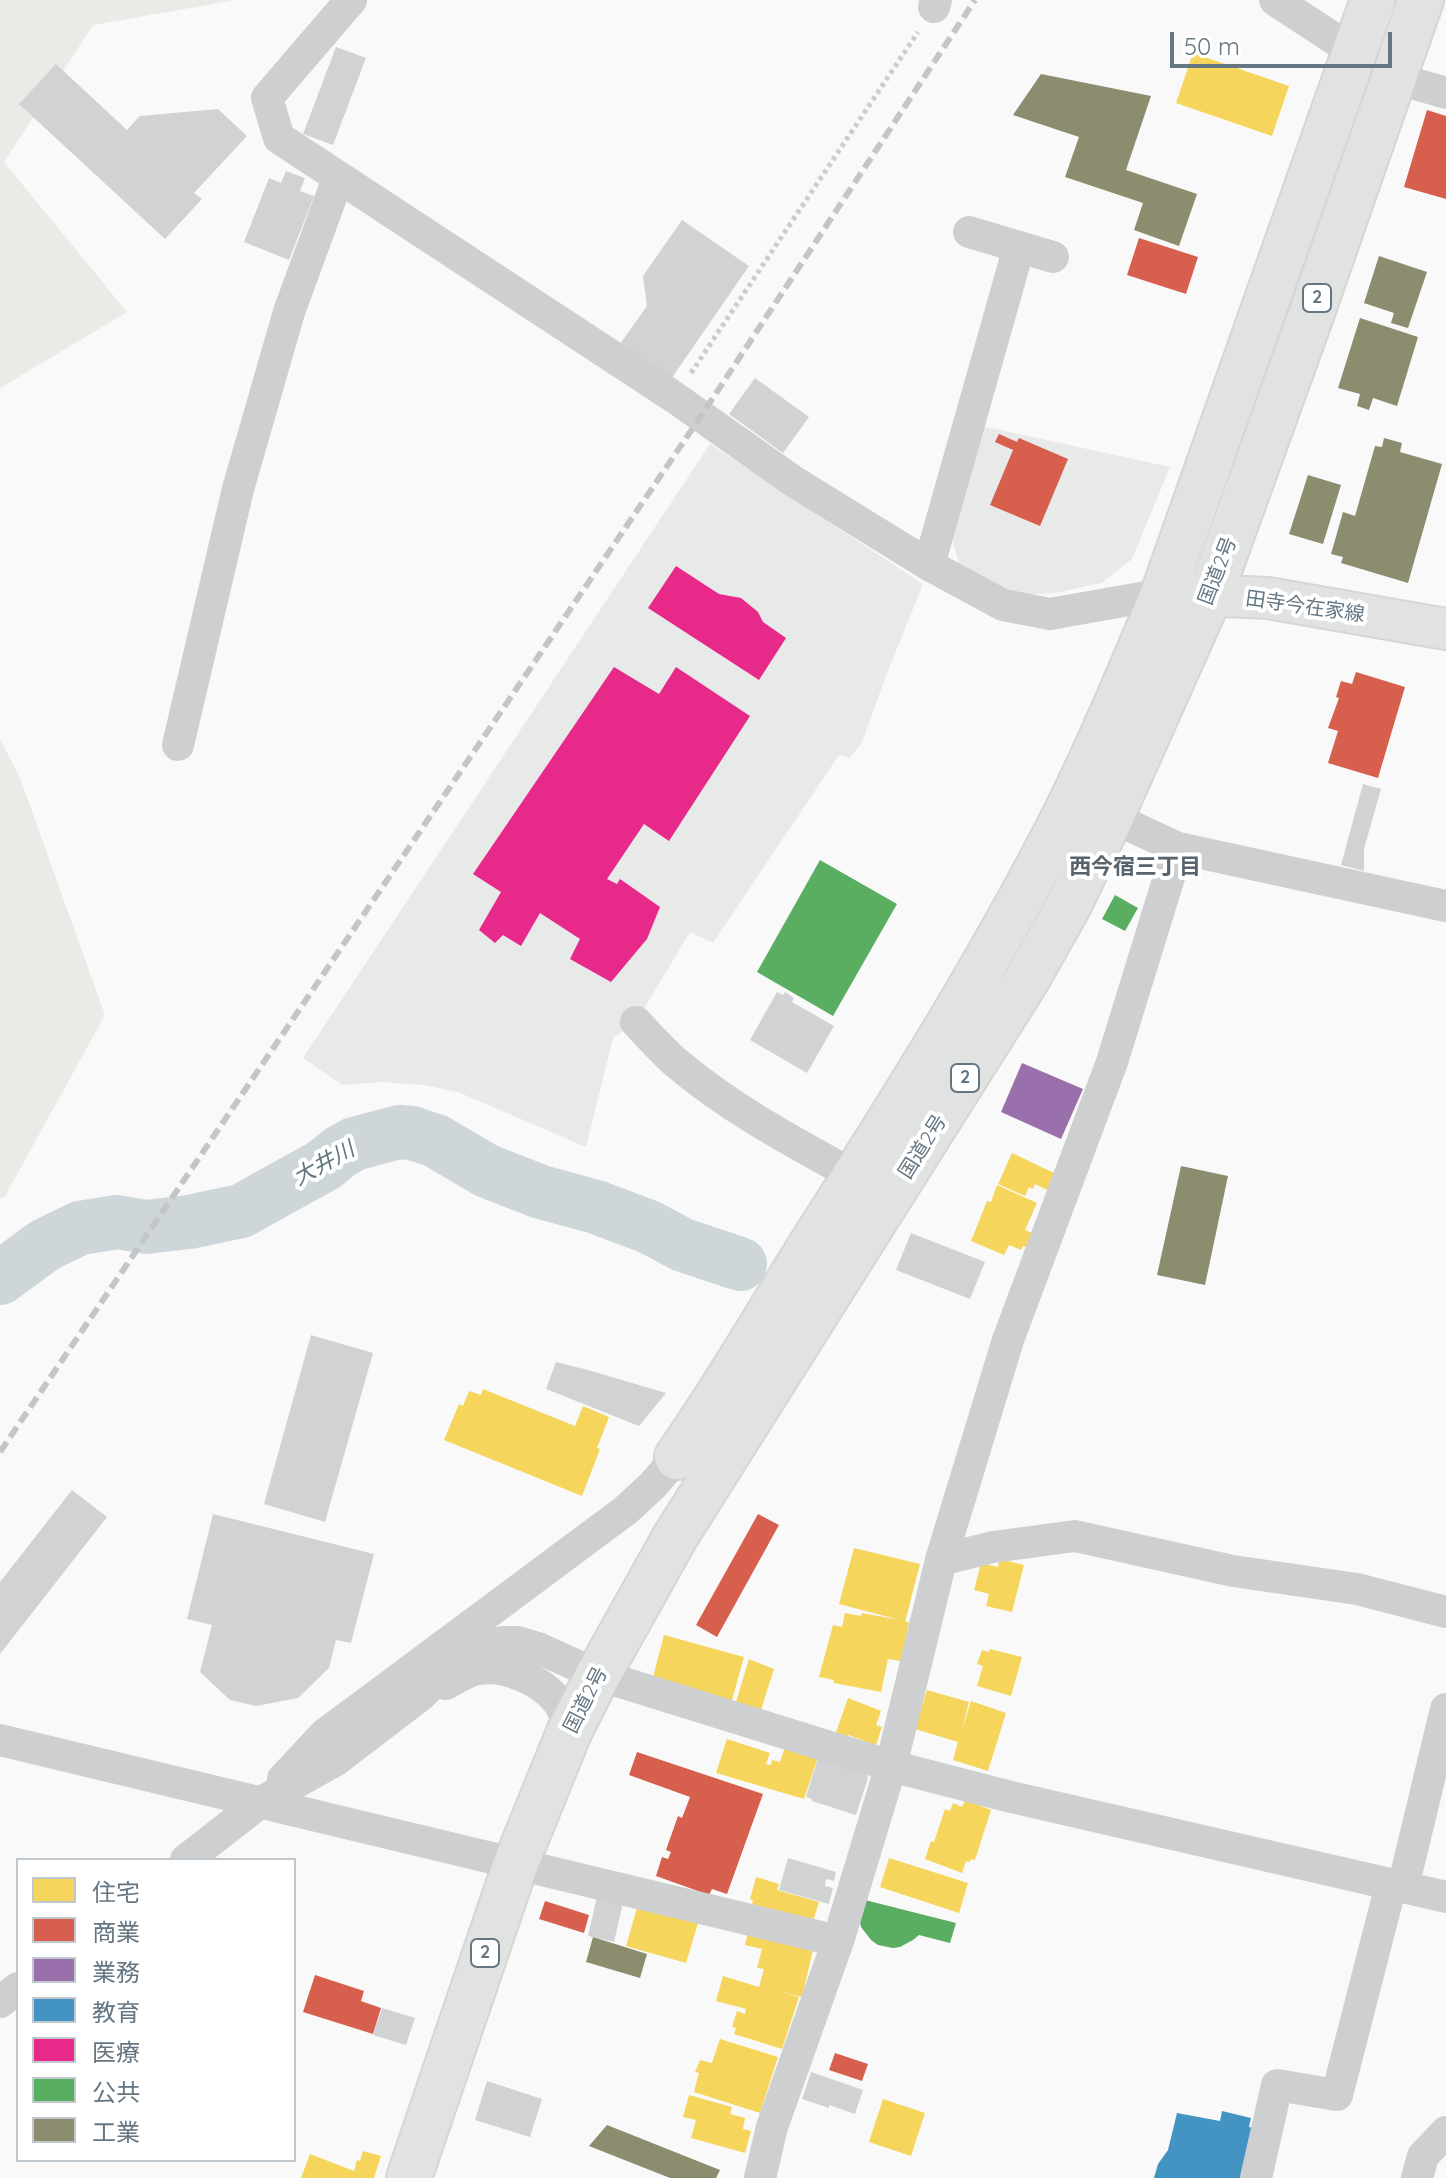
<!DOCTYPE html>
<meta charset="utf-8">
<style>
body{margin:0}
#map{position:relative;width:1446px;height:2178px;overflow:hidden;background:#f9f9f9;font-family:Quicksand,"Noto Sans JP",sans-serif}
canvas{display:block}
.legend{position:absolute;left:16px;top:1858px;width:280px;height:304px;box-sizing:border-box;background:#fff;border:2px solid #c1c8cd;margin:0;padding:10px 14px;list-style:none;font-size:24px;color:#657683}
.legend li{display:flex;align-items:center;gap:16px;height:40px}
.legend b{width:40px;border:2px solid #c1c8cd}
.scale{position:absolute;left:1170px;top:32px;width:222px;height:36px;box-sizing:border-box;border:4px solid #657683;border-top:0;padding-left:10px;font-size:24px;line-height:28px;white-space:nowrap;color:#657683;-webkit-text-stroke:6px #fff;paint-order:stroke}
</style>
<div id="map">
<canvas width="1446" height="2178"></canvas>
<ul class="legend">
<li><b style="height:22px;background:#f6d55c"></b>住宅</li>
<li><b style="height:22px;background:#d6604d"></b>商業</li>
<li><b style="height:22px;background:#9970ab"></b>業務</li>
<li><b style="height:22px;background:#4393c3"></b>教育</li>
<li><b style="height:22px;background:#e7298a"></b>医療</li>
<li><b style="height:22px;background:#5aae61"></b>公共</li>
<li><b style="height:22px;background:#8c8c6e"></b>工業</li>
</ul>
<div class="scale">50 m</div>
</div>
<script>
const ctx = document.querySelector('canvas').getContext('2d');
ctx.lineJoin = 'round';
function fill(path, color) {
  ctx.fillStyle = color;
  ctx.fill(path, 'evenodd');
}
function trace(path, color, width, dash) {
  ctx.strokeStyle = color;
  ctx.lineWidth = width;
  ctx.lineCap = dash ? 'butt' : 'round';
  ctx.setLineDash(dash || []);
  ctx.stroke(path);
}
function label(font, color, halo, rows, align = 'center') {
  ctx.font = font + ' Quicksand,"Noto Sans JP",sans-serif';
  ctx.lineWidth = 8;
  ctx.setLineDash([]);
  ctx.textBaseline = 'middle';
  ctx.strokeStyle = halo;
  ctx.fillStyle = color;
  for (const [text, x, y, turn = 0] of rows) {
    ctx.save();
    ctx.translate(x, y);
    ctx.rotate((+turn || 0) * Math.PI / 180);
    ctx.textAlign = isNaN(turn) ? turn : align;
    if (halo) ctx.strokeText(text, 0, 0);
    ctx.fillText(text, 0, 0);
    ctx.restore();
  }
}
fill(new Path2D(`
 M982 426 1170 467 1132 559 1102 583 1055 593 1025 595 1002 589 959 564 952 539Z
 M710 444 923 584 886 676 862 742 850 758 839 755 713 943 690 932 636 1022 613 1038 586 1147 458 1092 423 1085 381 1082 342 1085 303 1058Z`), '#e8e9e9');
fill(new Path2D(`
 M0 0H236L93 25 4 162 127 312 0 388Z
 M0 739 20 778 105 1015 4 1198H0Z`), '#e8ebe6');
fill(new Path2D(`
 M1193 53 1289 86 1272 136 1176 103Z
 M1012 1153 1054 1173 1047 1190 1035 1184 1033 1189 1029 1187 1025 1196 998 1184Z
 M997 1185 1037 1203 1025 1230 1035 1234 1029 1248 1023 1246 1021 1250 1009 1245 1004 1255 971 1241 987 1201 991 1202Z
 M483 1389 575 1426 583 1406 609 1417 597 1448 600 1449 582 1496 444 1440 459 1404 463 1406 469 1391 481 1395Z
 M854 1548 920 1564 905 1622H909L901 1661 888 1659 881 1692 834 1683V1680L819 1677 833 1625 842 1627 845 1613 861 1616 862 1613 900 1620 839 1604Z
 M999 1559 1024 1565 1012 1612 986 1606 989 1594 974 1590 981 1563 998 1567Z
 M664 1635 744 1657 731 1704 652 1681Z
 M990 1649 1022 1657 1011 1696 977 1686 983 1666 977 1664 982 1650 989 1652Z
 M749 1659 774 1669 760 1713 735 1705Z
 M927 1690 969 1702 961 1733 971 1701 1006 1713 988 1771 953 1760 958 1742 915 1729Z
 M848 1698 881 1711 876 1725 882 1727 876 1745 848 1735 847 1742 834 1738Z
 M727 1739 770 1753 766 1764 771 1765 772 1760 780 1762 785 1747 818 1757 804 1799 716 1773Z
 M965 1800 991 1810 975 1860 971 1859 970 1862 966 1861 962 1873 925 1859 931 1841 934 1842 945 1809 950 1811 953 1803 962 1807Z
 M889 1858 968 1883 959 1913 880 1887Z
 M756 1877 779 1884 777 1890 819 1902 813 1921 752 1904 753 1900 750 1899Z
 M639 1901 698 1923 686 1963 626 1946Z
 M749 1929 814 1946 802 1997 779 1991 799 1997 782 2049 734 2034 736 2028 732 2027 737 2011 745 2014 746 2009 716 2001 723 1976 759 1987 764 1969 757 1968 762 1949 745 1945Z
 M720 2039 778 2057 760 2113 694 2092 699 2073 695 2072 700 2060 712 2063Z
 M689 2095 732 2107 730 2114 745 2118 743 2129 751 2131 745 2153 691 2138 696 2120 683 2117Z
 M883 2099 925 2113 911 2156 869 2142Z
 M363 2151 381 2156 374 2178H301L310 2154 354 2171 357 2160 360 2161Z`), '#f6d55c');
fill(new Path2D(`
 M1427 110 1446 116V199L1404 187Z
 M1139 238 1198 257 1186 294 1127 275Z
 M999 434 1017 442 1019 438 1068 459 1040 526 990 505 1013 450 995 442Z
 M1356 672 1405 687 1378 778 1328 763 1338 731 1328 728 1339 698 1336 697 1341 681 1352 684Z
 M758 1514 779 1525 717 1637 696 1625Z
 M637 1752 763 1794 727 1894 712 1889 709 1895 656 1876 662 1857 668 1859 671 1852 666 1850 678 1816 682 1818 690 1797 629 1775Z
 M545 1901 589 1915 584 1933 539 1919Z
 M315 1975 364 1991 361 2001 381 2008 373 2034 303 2012Z
 M835 2053 868 2064 862 2081 829 2070Z`), '#d6604d');
fill(new Path2D(`
 M1022 1063 1083 1089 1061 1139 1001 1112Z`), '#9970ab');
fill(new Path2D(`
 M1222 2111 1251 2118 1249 2127 1253 2128 1242 2178H1154L1158 2164 1168 2150 1177 2113 1220 2121Z`), '#4393c3');
fill(new Path2D(`
 M676 566 719 594 741 598 758 612 763 622 786 638 759 680 648 608Z
 M614 667 659 694 676 667 750 716 669 841 644 824 607 879 617 884 620 879 660 907 647 939 611 982 570 959 580 939 540 913 521 946 503 935 495 943 479 930 501 892 473 874Z`), '#e7298a');
fill(new Path2D(`
 M820 860 897 904 833 1016 757 972Z
 M1115 895 1138 908 1125 931 1102 919Z
 M861 1899 956 1923 950 1943 919 1935 913 1940 900 1947 893 1948 878 1945 871 1940 861 1927 859 1917Z`), '#5aae61');
fill(new Path2D(`
 M1041 74 1151 96 1126 170 1197 194 1179 246 1134 230 1143 203 1065 177 1079 137 1013 115Z
 M1379 256 1427 272 1408 328 1391 323 1394 313 1364 303Z
 M1360 318 1418 337 1397 406 1373 398 1369 410 1357 406 1360 394 1338 388Z
 M1384 438 1402 443 1400 452 1442 464 1408 583 1341 563 1343 557 1331 554 1343 512 1355 516 1375 446 1382 447Z
 M1308 475 1341 485 1323 544 1289 534Z
 M1181 1166 1228 1176 1205 1285 1157 1275Z
 M593 1937 647 1954 640 1978 586 1962Z
 M607 2125 720 2170 716 2178H670L589 2146Z`), '#8c8c6e');
trace(new Path2D(`
 M0 1278 45 1245 80 1228 117 1222 146 1227 189 1222 241 1211 324 1165 340 1152 354 1144 399 1132 412 1133 436 1141 487 1171 541 1192 596 1207 649 1227 683 1245 740 1264`), '#ced6d9', 54);
fill(new Path2D(`
 M336 47 366 58 333 145 303 134Z
 M56 64 127 130 140 116 218 109 247 136 194 193 202 199 165 239 19 104Z
 M286 171 305 178 300 191 314 196 289 260 244 242 269 178 281 183Z
 M682 220 749 266 671 379 620 344 647 306 643 276Z
 M755 378 809 417 783 453 729 414Z
 M1363 784 1381 789 1364 849V871L1341 865Z
 M777 992 783 995 785 992 794 998 792 1002 834 1026 807 1073 750 1040Z
 M911 1233 985 1262 970 1299 896 1270Z
 M311 1335 373 1353 325 1522 264 1504Z
 M556 1362 588 1370 666 1393 639 1426 546 1389Z
 M72 1490 107 1517 0 1654V1582Z
 M213 1514 374 1554 351 1643 336 1640 329 1668 298 1698 256 1706 230 1700 200 1672 212 1625 187 1619Z
 M818 1758 865 1773 868 1778 856 1815 812 1801V1799L806 1797Z
 M788 1858 836 1872 834 1881 826 1879 825 1886 833 1888 829 1904 779 1890Z
 M598 1892 624 1898 614 1942 588 1936Z
 M382 2008 415 2018 406 2045 373 2035Z
 M811 2072 863 2090 855 2114 829 2105V2108L802 2099Z
 M487 2081 542 2099 530 2137 475 2120Z`), '#d0d2d3');
const major = new Path2D(`
 M1179 594 1268 598 1446 629`);
const highway = new Path2D(`
 M677 1457C727 1386 770 1310 816 1237 904 1099 991 961 1065 815 1101 743 1132 668 1163 594L1373 0
 M409 2178 516 1863 570 1730 598 1675 675 1537 1026 981 1070 903 1111 817 1210 595 1309 321 1421 0`);
trace(major, '#d5d6d7', 44);
trace(highway, '#d5d6d6', 48);
trace(new Path2D(`
 M691 373 918 32`), '#cbcccd', 5, [4, 4]);
trace(new Path2D(`
 M351 0 267 98 279 138 674 397 793 481 929 565 1003 605 1050 614 1163 594
 M1275 0 1394 78 1446 93
 M934 7 936 0
 M969 232 1053 257
 M929 565 1019 247
 M178 745 238 489 289 312 338 178
 M1111 817 1178 848 1446 906
 M636 1022C648 1035 661 1049 674 1061 729 1108 793 1142 855 1176
 M941 1560 993 1547 1075 1536 1233 1571 1357 1589 1446 1612
 M446 1684C455 1679 464 1673 474 1670 501 1663 541 1679 558 1702 564 1710 567 1720 570 1730
 M0 1740C279 1809 559 1873 838 1941
 M283 1779 325 1734 626 1510 653 1485 677 1457
 M186 1860 258 1804 336 1760 421 1695 447 1669 474 1650 503 1642H518L538 1648 598 1675 891 1766 1007 1796 1446 1897
 M1403 1887 1446 1709
 M0 2002 18 1988
 M760 2178 772 2127 838 1941 891 1766 941 1560 1008 1340 1112 1062 1178 848
 M1256 2178 1277 2085 1337 2095 1391 1885
 M1417 2178 1423 2156 1446 2132`), '#cecfd0', 32);
trace(major, '#e1e2e2', 40);
trace(highway, '#e1e2e2', 44);
trace(new Path2D(`
 M0 1452 701 416 975 0`), '#c3c5c6', 6, [12, 6]);
for (const [x, y, w] of [
 [1317,298,28],
 [965,1078,28],
 [485,1953,28]
]) {
  const box = new Path2D();
  box.roundRect(x - w / 2, y - 14, w, 28, 6);
  ctx.fillStyle = '#fff';
  ctx.fill(box);
  trace(box, '#657683', 2);
}
label('bold 18px', '#657683', null, [
 ["2",1317,298],
 ["2",965,1078],
 ["2",485,1953]
]);
label('20px', '#657683', '#fff', [
 ["国道2号",1218,571,-69],
 ["田寺今在家線",1305,607,8],
 ["国道2号",923,1147,-58],
 ["国道2号",586,1700,-63]
]);
label('bold 22px', '#57646e', '#fff', [
 ["西今宿三丁目",1135,867]
]);
label('italic 22px', '#60757c', '#fff', [
 ["大井川",324,1164,-29]
]);
</script>
